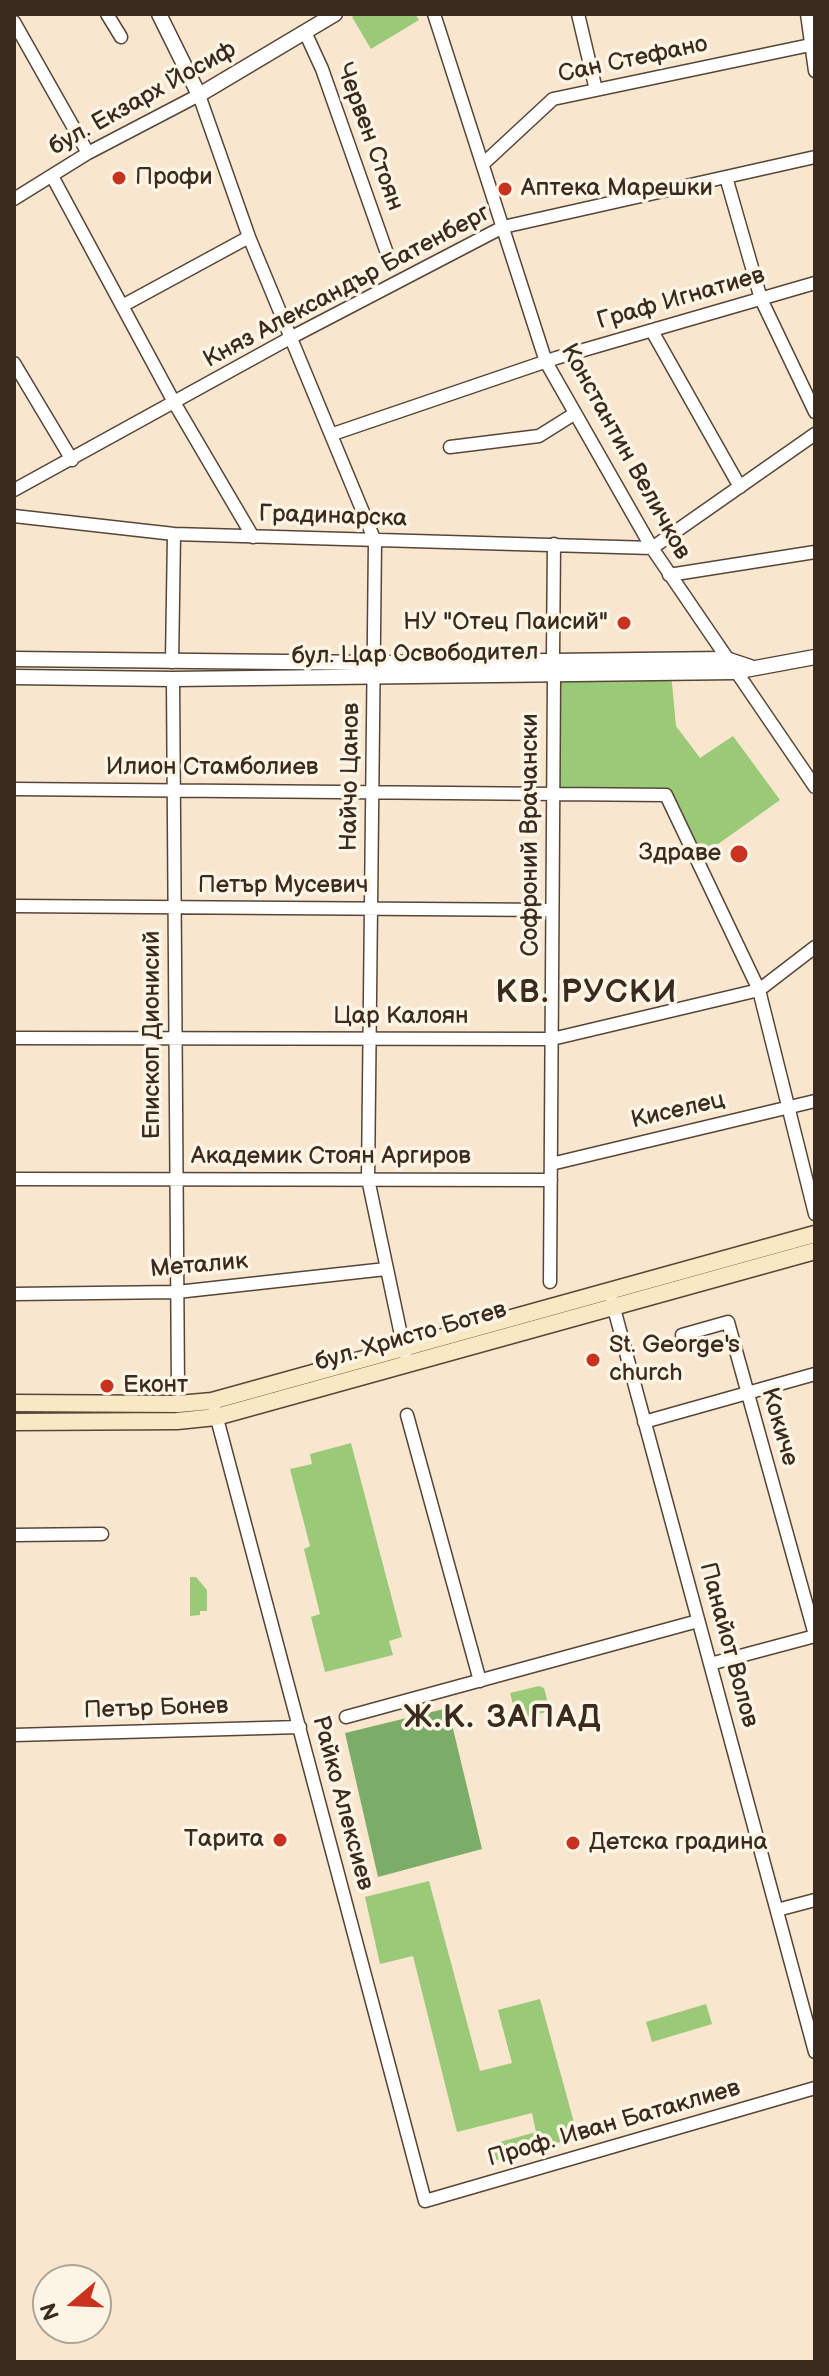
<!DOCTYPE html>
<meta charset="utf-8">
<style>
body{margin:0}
#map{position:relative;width:829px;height:2376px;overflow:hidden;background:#f8e6ce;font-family:"Balsamiq Sans",sans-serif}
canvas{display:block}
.frame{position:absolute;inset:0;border:16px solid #3b2a1e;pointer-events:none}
.north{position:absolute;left:32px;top:2264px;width:80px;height:80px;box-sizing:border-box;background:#fcf5e5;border:2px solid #afa495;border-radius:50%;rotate:251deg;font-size:22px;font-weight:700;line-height:32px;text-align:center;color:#3b2a1e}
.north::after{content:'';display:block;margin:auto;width:28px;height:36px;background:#c8321e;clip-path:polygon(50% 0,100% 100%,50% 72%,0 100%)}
</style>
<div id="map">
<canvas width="829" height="2376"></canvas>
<div class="frame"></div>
<div class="north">N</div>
</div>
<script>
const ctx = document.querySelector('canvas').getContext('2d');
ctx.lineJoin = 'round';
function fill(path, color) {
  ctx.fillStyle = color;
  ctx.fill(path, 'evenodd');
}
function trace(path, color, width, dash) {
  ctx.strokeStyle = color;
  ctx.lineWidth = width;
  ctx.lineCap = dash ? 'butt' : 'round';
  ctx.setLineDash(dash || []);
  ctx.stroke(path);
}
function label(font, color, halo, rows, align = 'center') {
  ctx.font = font + ' "Balsamiq Sans",sans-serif';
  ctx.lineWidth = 7;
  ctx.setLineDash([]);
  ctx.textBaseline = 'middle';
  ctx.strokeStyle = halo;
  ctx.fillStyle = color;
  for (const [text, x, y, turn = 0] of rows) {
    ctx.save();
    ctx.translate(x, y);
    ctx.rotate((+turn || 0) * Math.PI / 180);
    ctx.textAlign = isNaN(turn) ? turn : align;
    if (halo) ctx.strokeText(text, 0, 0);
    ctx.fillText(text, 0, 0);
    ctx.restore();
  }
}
fill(new Path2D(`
 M357 14H415L419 20 371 49 352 17Z
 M671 673 676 726 700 758 733 736 780 800 697 859 666 795 553 793 554 676Z
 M351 1443 402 1637 389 1641 393 1655 325 1672 311 1617 320 1614 304 1549 310 1546 290 1469 312 1464 310 1454Z
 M190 1577H196L207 1590V1611H200V1615L190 1616Z
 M539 1686 544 1688 550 1711 527 1717 525 1709 515 1712 510 1693Z
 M429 1881 480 2071 512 2063 498 2010 540 1999 578 2137 493 2161 489 2145 536 2132 532 2113 457 2132 413 1956 380 1964 365 1897Z
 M706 2004 712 2024 652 2042 646 2022Z`), '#9ac978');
fill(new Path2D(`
 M448 1708 482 1849 378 1877 345 1733Z`), '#7bad68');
const minor = new Path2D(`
 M107 14 121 37
 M434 14 546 362 652 548 815 787
 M578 14 596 90
 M807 14 815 71
 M14 22 88 153
 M305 32 322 69 389 259
 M483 164 553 99 815 44
 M52 176 175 404 253 537
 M726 177 761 299 815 412
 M14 199 88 153 199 95 249 237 375 541 368 1179 405 1354
 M122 306 249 237
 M652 331 740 487
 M14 363 72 460
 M333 434 556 358 815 283
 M450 447 539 436 574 414
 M14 490 290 338 503 227 815 157
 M14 516 174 534 652 548 815 434
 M669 575 815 552
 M553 655 554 544
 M172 662 174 534
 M173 679 178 1390
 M14 789 666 795 759 990 815 1214
 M14 906 552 910
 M14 1038 552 1039 759 990 815 947
 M551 1164 815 1101
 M14 1179 551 1180
 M550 1282 554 676
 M14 1294 177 1292 386 1269
 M612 1301 815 2052
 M682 1335 728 1322 815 1635
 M215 1411 425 2201 815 2088
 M407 1415 480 1681
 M644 1422 815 1374
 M14 1535 102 1534
 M710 1664 815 1636
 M346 1717 698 1621
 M14 1735 300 1727
 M777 1910 815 1900`);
const tertiary = new Path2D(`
 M159 14 199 95 335 14
 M14 659 376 663 726 659 750 667
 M14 677 173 679 734 672 815 657`);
const secondary = new Path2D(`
 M14 1403 178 1404 212 1401 815 1234
 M14 1422 177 1421 216 1417 815 1251`);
trace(minor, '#574638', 15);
trace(tertiary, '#574638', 17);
trace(secondary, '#574638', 19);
trace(minor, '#fff', 12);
trace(tertiary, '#fff', 14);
trace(secondary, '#f8e8c3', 16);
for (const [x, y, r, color] of [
 [119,178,8,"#c8321e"],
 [505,189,8,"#c8321e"],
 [624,623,8,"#c8321e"],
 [739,854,10,"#c8321e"],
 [593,1360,8,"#c8321e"],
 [107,1386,8,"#c8321e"],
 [280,1840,8,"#c8321e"],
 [573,1843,8,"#c8321e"]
]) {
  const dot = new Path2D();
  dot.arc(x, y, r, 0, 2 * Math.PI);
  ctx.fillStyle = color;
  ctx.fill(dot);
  trace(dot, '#fcf5e5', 3);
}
label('24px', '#3b2a1e', '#fcf5e5', [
 ["Сан Стефано",633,60,-12],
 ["бул. Екзарх Йосиф",143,99,-29],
 ["Червен Стоян",369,137,70],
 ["Княз Александър Батенберг",347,287,-28],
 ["Граф Игнатиев",681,299,-16],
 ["Константин Величков",625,452,61],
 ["Градинарска",333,517,2],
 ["бул. Цар Освободител",415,655,-1],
 ["Илион Стамболиев",212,768],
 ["Найчо Цанов",351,777,-89],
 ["Софроний Врачански",531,835,-90],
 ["Петър Мусевич",283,886],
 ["Цар Калоян",401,1017],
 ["Епископ Дионисий",153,1035,-90],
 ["Киселец",678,1111,-13],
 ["Академик Стоян Аргиров",331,1157],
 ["Металик",199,1266,-5],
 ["бул. Христо Ботев",411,1337,-16],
 ["Кокиче",779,1427,74],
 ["Панайот Волов",728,1645,75],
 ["Петър Бонев",156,1709,-2],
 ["Райко Алексиев",342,1803,75],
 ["Проф. Иван Батаклиев",614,2124,-16]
]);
label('24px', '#3b2a1e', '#fcf5e5', [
 ["Профи",135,178],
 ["Аптека Марешки",521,189],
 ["НУ \"Отец Паисий\"",608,623,"right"],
 ["Здраве",721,854,"right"],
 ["St. George's",609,1346],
 ["church",609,1374],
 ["Еконт",123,1386],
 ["Тарита",264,1840,"right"],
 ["Детска градина",589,1843]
], 'left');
ctx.letterSpacing = '2px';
label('bold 32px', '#3b2a1e', '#fcf5e5', [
 ["КВ. РУСКИ",587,994],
 ["Ж.К. ЗАПАД",503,1719]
]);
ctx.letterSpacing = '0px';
</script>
